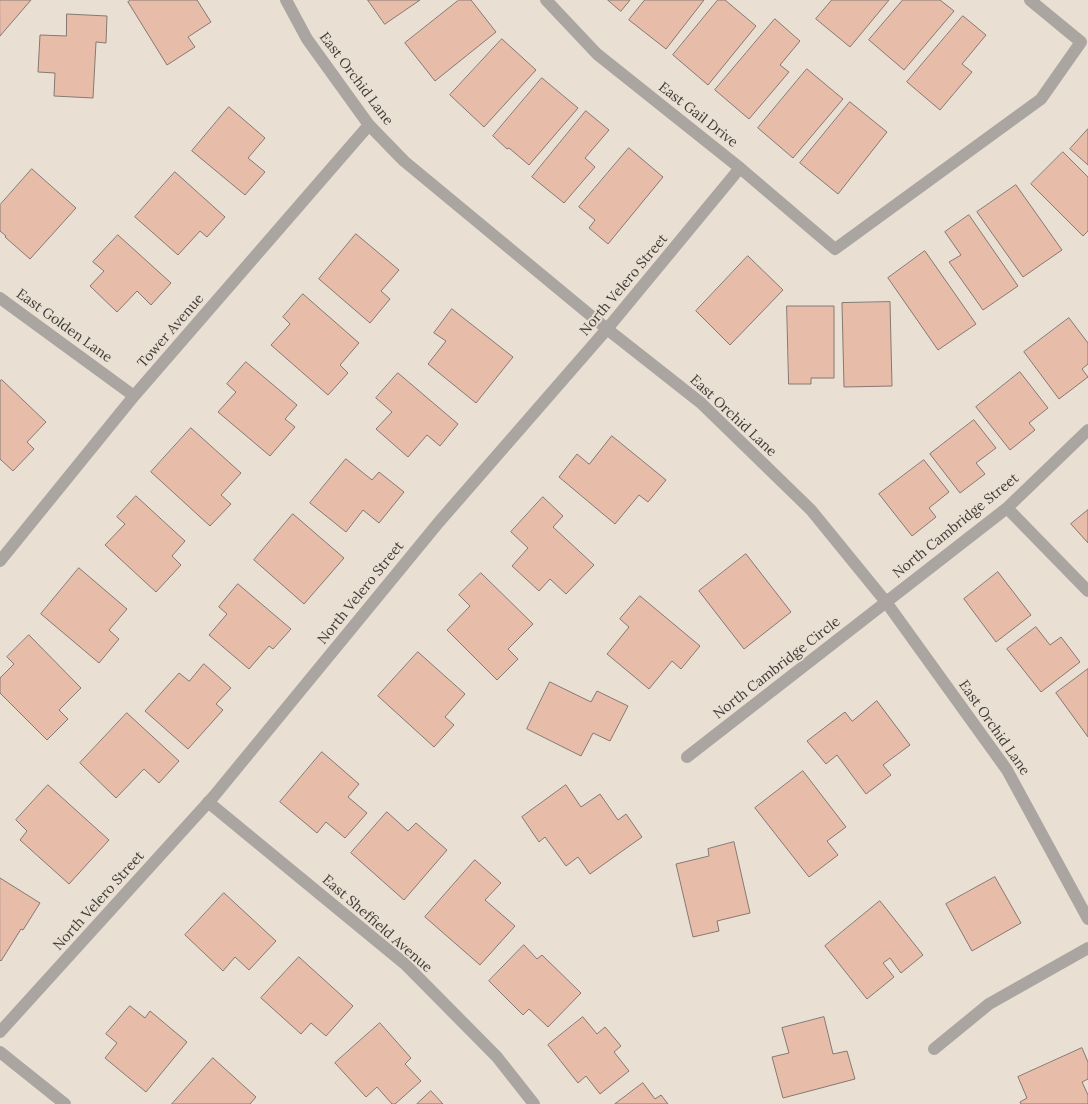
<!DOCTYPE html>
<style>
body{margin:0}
canvas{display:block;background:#e9dfd3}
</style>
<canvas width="1088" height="1104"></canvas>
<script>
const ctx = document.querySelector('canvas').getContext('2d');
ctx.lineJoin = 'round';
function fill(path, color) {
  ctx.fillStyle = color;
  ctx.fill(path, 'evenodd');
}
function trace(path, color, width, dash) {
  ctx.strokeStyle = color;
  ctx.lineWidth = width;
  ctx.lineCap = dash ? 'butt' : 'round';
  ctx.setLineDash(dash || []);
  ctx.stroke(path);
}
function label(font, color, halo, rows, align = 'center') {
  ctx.font = font + ' Lora,serif';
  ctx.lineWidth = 4;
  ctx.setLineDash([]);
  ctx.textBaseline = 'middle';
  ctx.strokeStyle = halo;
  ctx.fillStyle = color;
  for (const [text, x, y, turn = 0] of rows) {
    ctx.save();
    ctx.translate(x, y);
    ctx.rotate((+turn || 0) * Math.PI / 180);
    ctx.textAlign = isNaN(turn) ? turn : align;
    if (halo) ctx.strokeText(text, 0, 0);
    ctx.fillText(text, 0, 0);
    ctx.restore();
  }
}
const building = new Path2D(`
 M0 0H31L0 36Z
 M131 0H197L211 22 188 37 195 47 167 65 128 2Z
 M368 0H420L385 24Z
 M459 0H471L496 32 435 81 405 43Z
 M608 0H630L621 11Z
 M645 0H704L666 49 629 20Z
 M718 0H725L756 26 708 85 673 55Z
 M832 0H889L850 47 816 19Z
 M903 0H940L954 11 904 70 869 40Z
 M67 14 107 16 106 43 96 42 93 98 54 96 55 73 38 72 40 35 66 36Z
 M963 16 986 35 962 64 972 72 940 110 907 82Z
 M775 19 800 41 780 65 789 72 749 119 715 90Z
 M502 39 536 70 484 127 450 95Z
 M807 69 843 99 793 158 758 128Z
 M542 78 578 108 529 165 509 148 507 149 493 136Z
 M850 102 887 132 838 194 800 163Z
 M229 107 265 138 248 158 265 172 245 195 192 151Z
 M586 111 609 130 585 158 595 167 564 203 532 177Z
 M1088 129V165L1070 149Z
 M629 148 663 177 608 244 589 228 595 220 579 207Z
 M1063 152 1088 177V231L1083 236 1031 184Z
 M32 169 76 208 30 259 5 237 6 236 0 231V205Z
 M175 172 225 217 207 237 200 231 178 255 135 217Z
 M1016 185 1062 250 1023 277 977 212Z
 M969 215 1018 286 983 310 949 262 961 255 945 232Z
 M356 234 399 270 381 291 390 299 370 323 319 279Z
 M118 235 171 283 151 305 137 291 117 312 90 286 104 271 93 262Z
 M925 251 976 324 938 350 888 278Z
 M748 256 783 290 730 345 696 311Z
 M303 294 359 343 340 365 348 373 328 395 271 345 290 324 283 317Z
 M890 302 892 386 844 387 842 303Z
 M787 306H834V378H811V384H789Z
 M452 309 513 357 476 403 428 364 446 341 434 333Z
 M1069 318 1088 343V364L1082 369 1088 377 1059 399 1024 352Z
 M246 362 297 405 285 419 295 427 270 456 218 412 236 392 227 384Z
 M1020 372 1048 408 1029 423 1035 430 1010 450 976 407Z
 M398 373 458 424 440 446 427 435 408 457 376 429 392 412 376 398Z
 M2 380 46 422 27 442 34 449 13 471 0 459V381Z
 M974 420 996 448 976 463 985 474 960 493 930 454Z
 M191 428 241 473 221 495 231 504 210 526 151 472Z
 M612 436 666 480 648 502 639 495 615 524 559 477 577 454 589 464Z
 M346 459 372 480 379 472 404 492 379 523 363 510 346 532 310 503Z
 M924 460 949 492 929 508 936 517 912 536 879 494Z
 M136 496 185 541 172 556 181 565 156 592 105 545 125 524 117 517Z
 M543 497 563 516 553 527 594 565 566 594 550 579 539 591 512 566 528 548 511 532Z
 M1088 510V543L1071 524Z
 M293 514 344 558 304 604 254 560Z
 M746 554 791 612 744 649 699 591Z
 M79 568 127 609 109 630 119 639 99 663 41 614Z
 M998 572 1031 615 996 642 964 599Z
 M481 573 533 624 508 649 518 659 497 680 447 630 470 606 459 595Z
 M238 584 291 629 273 649 269 646 249 669 209 635 227 614 219 607Z
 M640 596 700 646 681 669 672 661 649 689 607 654 629 627 620 619Z
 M1036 627 1050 645 1061 637 1080 662 1041 692 1007 649Z
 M29 635 81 688 59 710 68 719 47 740 0 693V678L14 664 7 657Z
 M418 652 465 694 445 717 454 725 434 747 378 696Z
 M204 664 231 688 216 704 223 710 188 749 145 711 179 673 189 681Z
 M1088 669V737L1056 693Z
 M550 682 591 702 597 691 628 706 610 741 593 733 581 756 527 729Z
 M877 701 910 745 883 765 891 775 866 794 837 755 826 764 807 741 845 712 852 721Z
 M127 713 179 761 159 783 144 769 116 798 80 763Z
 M322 752 359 784 348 797 367 813 345 838 326 822 317 833 280 802Z
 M803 771 846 827 827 841 838 855 809 877 755 808Z
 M48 785 109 840 69 884 20 840 27 831 16 820Z
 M566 785 581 807 600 794 618 820 626 814 642 837 590 874 578 857 566 866 545 837 539 842 522 817Z
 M387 812 408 831 416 823 447 850 404 900 351 853Z
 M734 842 750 913 717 921 719 931 693 937 676 864 709 856 708 849Z
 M475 860 501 883 485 900 515 926 480 965 425 917Z
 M995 877 1021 923 972 951 946 904Z
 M0 878 40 903 23 930 21 929 1 961 0 960Z
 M224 893 276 941 249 970 235 957 223 971 185 935Z
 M880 901 923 955 901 973 890 958 883 963 894 977 867 999 825 946Z
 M524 945 537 959 542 955 581 993 548 1027 529 1009 523 1015 489 981Z
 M299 957 353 1006 326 1036 311 1023 301 1034 261 998Z
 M130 1006 145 1018 150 1011 187 1042 146 1092 105 1058 117 1043 106 1034Z
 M583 1017 597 1034 605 1027 621 1046 614 1052 629 1071 600 1094 586 1076 578 1083 548 1045Z
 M824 1017 833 1054 847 1051 855 1079 783 1098 772 1057 789 1053 782 1028Z
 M380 1023 411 1058 405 1064 421 1081 395 1104H392L377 1087 366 1097 335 1063Z
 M1082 1048 1088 1062V1079L1082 1082 1088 1095V1104H1021L1020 1102 1027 1098 1018 1077Z
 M213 1058 256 1097 250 1104H172Z
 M643 1083 655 1099 661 1095 668 1104H615Z
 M431 1091 443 1104H417Z`);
fill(building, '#e7bdaa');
trace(building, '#867872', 1);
trace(new Path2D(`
 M546 0 597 54 740 168 835 249 1041 99 1081 42 1030 0
 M0 298 134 396
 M1007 508 1088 591
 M0 561 134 396 369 125
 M687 757 1007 508 1088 430
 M208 802 405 964 497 1057 534 1104
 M0 1032 214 796 439 522 607 329 740 168
 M934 1049 989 1004 1088 948
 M0 1052 65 1104`), '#aba5a1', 12);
trace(new Path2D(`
 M286 0 307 39 369 125 404 161 607 329 701 403 811 510 886 602 1007 770 1088 919`), '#aba5a1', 12);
label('14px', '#3f3b36', '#e9dfd3', [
 ["East Orchid Lane",356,79,53],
 ["East Gail Drive",698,115,38],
 ["North Velero Street",624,285,-50],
 ["East Golden Lane",64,326,36],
 ["Tower Avenue",171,331,-49],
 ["East Orchid Lane",733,416,43],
 ["North Cambridge Street",956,526,-39],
 ["North Velero Street",361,593,-51],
 ["North Cambridge Circle",777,668,-38],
 ["East Orchid Lane",994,728,55],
 ["North Velero Street",99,901,-48],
 ["East Sheffield Avenue",377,924,41]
]);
</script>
